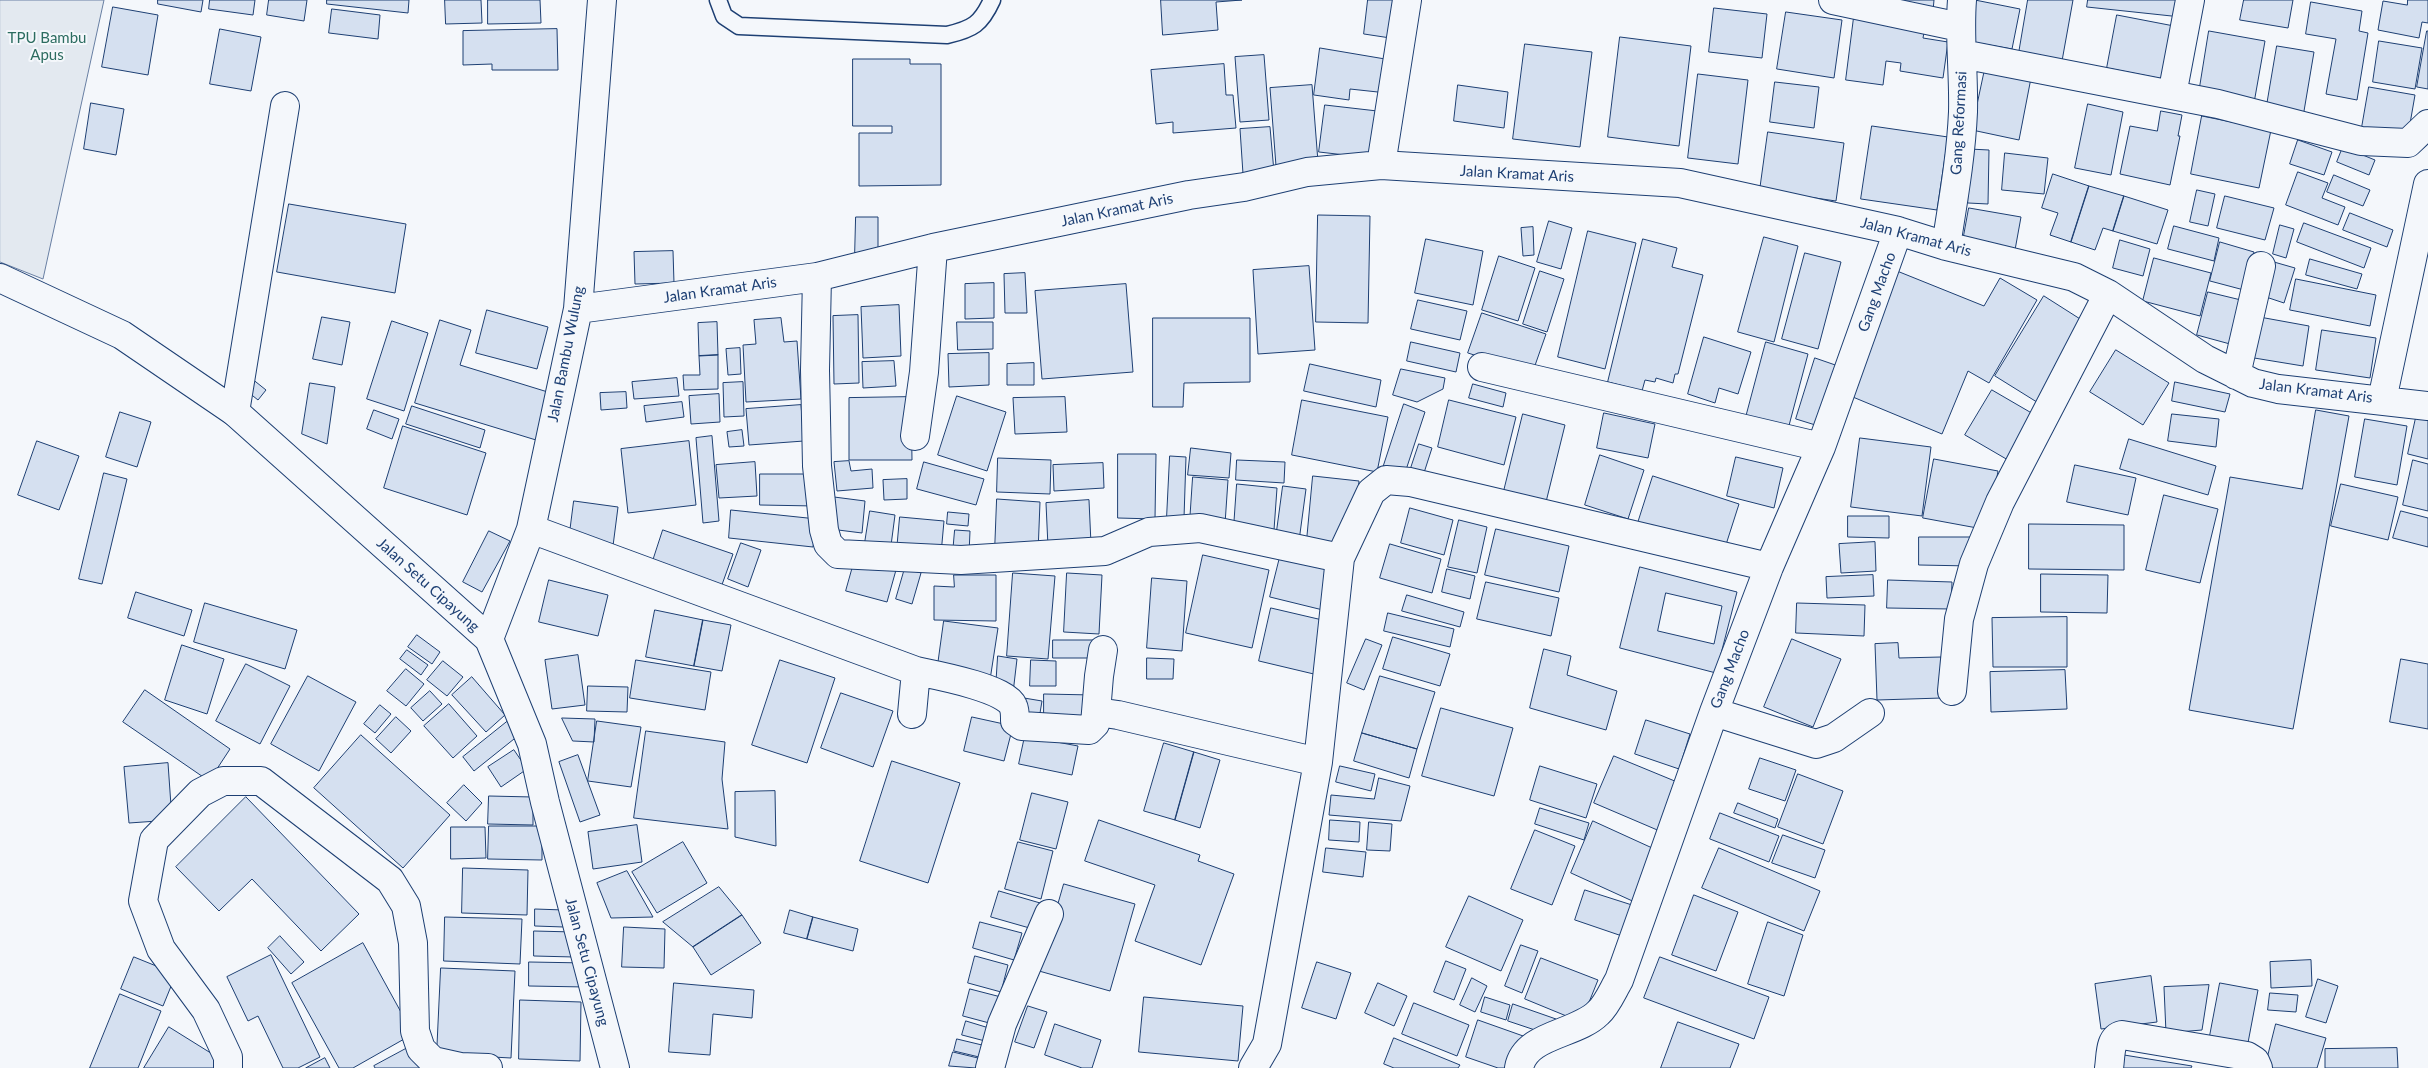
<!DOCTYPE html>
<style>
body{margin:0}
canvas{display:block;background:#f4f7fb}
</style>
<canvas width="2428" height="1068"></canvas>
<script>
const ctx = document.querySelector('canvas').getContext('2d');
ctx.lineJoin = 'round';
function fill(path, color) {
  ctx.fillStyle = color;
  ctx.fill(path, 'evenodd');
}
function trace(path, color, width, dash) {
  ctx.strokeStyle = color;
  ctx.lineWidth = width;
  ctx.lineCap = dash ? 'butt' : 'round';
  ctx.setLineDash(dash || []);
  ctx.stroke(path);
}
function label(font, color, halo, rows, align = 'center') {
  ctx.font = font + ' Lato,sans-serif';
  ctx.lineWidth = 4;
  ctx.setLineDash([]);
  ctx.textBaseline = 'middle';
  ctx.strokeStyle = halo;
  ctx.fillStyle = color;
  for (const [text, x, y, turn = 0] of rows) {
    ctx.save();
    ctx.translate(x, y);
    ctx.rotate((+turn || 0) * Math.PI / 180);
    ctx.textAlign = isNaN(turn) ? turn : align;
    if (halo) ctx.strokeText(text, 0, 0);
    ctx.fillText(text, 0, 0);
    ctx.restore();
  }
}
const green = new Path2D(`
 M0 0H104L43 279 0 262Z`);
fill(green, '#e3e9f0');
trace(green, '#687fa3', 1);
const building = new Path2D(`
 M158 0H203L201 12 158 4Z
 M210 0H255L253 15 209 9Z
 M269 0H307L304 21 267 15Z
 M327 0H409L408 13 327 4Z
 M445 0H481L482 23 446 24Z
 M488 0H540L541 23 488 24Z
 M1161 0H1242L1216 2 1218 30 1163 35Z
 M1368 0H1402L1397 39 1364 34Z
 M1894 0H1934L1933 11Z
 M1975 0 2020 9 2012 49 1966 41Z
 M2028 0H2073L2062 61 2019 53Z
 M2088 0H2183L2181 17 2087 7Z
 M2244 0H2293L2288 28 2240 20Z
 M2408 0H2428V23L2422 22 2419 38 2378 30 2383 1 2407 5Z
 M2311 2 2362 11 2359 31 2368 33 2357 100 2326 94 2336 39 2306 34Z
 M113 7 158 15 148 75 102 67Z
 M1714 8 1767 14 1762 58 1709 52Z
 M332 9 380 15 378 39 329 33Z
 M1786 12 1842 20 1834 78 1777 69Z
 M2117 15 2174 26 2163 79 2107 68Z
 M1854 17 1925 27 1923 38 1948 42 1943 78 1900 71 1901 63 1886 61 1883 85 1846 80Z
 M220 29 261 37 251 91 210 84Z
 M557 29 558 70H492V64L463 65V31Z
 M2209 31 2265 41 2254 103 2199 93Z
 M2427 31H2428V89L2417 87Z
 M1620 37 1691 46 1679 146 1608 137Z
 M2379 41 2422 48 2415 89 2373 82Z
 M1525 44 1592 52 1580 147 1513 139Z
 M2277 46 2314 52 2303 117 2266 111Z
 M1320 48 1391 60 1387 93 1350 89 1349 100 1314 95Z
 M1264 55 1269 120 1240 122 1235 57Z
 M853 59H910V64H941V185L859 186V133H892V126H853Z
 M1224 64 1226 95H1233L1236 128 1173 133V122L1156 124 1151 70Z
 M1985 69 2031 78 2019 140 1972 130Z
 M1698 74 1748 80 1738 164 1688 158Z
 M1775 82 1819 87 1814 128 1770 122Z
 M1312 85 1318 162 1276 166 1270 88Z
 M1458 85 1508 92 1504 128 1454 121Z
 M2369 87 2415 95 2407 141 2361 133Z
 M91 103 124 109 116 155 84 149Z
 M2088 104 2123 112 2111 175 2075 168Z
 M1325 105 1386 112 1380 159 1319 152Z
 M2161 111 2182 115 2178 136H2180L2170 185 2120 174 2130 126 2157 131Z
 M2202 116 2271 130 2259 188 2191 174Z
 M1872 126 1948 137 1937 210 1861 199Z
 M1270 127 1274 172 1243 174 1240 129Z
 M1768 132 1844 143 1836 201 1760 190Z
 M2298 140 2332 152 2324 175 2290 164Z
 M2343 147 2375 160 2369 175 2337 162Z
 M1969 149 1989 150 1988 204 1968 203Z
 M2005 153 2048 158 2044 194 2002 190Z
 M2298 172 2328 183 2322 198 2345 207 2338 225 2286 205Z
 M2053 174 2089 186 2071 242 2050 235 2058 213 2042 208Z
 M2334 175 2370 190 2363 206 2327 192Z
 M2089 186 2124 196 2113 231 2103 228 2095 250 2071 242Z
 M2197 190 2215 194 2208 226 2190 222Z
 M2124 196 2168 210 2157 244 2113 231Z
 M2225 196 2274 208 2265 240 2217 228Z
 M289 204 406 224 395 293 277 272Z
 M1969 208 2021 217 2015 250 1963 241Z
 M2350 213 2393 230 2387 247 2343 230Z
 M1318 215 1370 216 1368 323 1316 322Z
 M856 217H878V256H855Z
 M1549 221 1572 228 1561 269 1537 262Z
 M2304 223 2371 248 2364 268 2297 242Z
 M2280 225 2294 229 2286 258 2273 254Z
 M2174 226 2219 238 2214 261 2168 249Z
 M1533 227 1534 255 1523 256 1521 228Z
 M1588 231 1636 243 1605 369 1558 357Z
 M1764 237 1798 246 1774 342 1738 332Z
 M1426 239 1483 251 1473 305 1415 293Z
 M1643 239 1677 248 1672 267 1703 275 1678 374H1675L1673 383 1656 378 1655 382 1645 380 1642 391 1608 382Z
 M2120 240 2150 249 2143 276 2113 268Z
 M2220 242 2254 252 2244 290 2210 281Z
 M673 251 674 283 635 284 634 252Z
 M1805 253 1841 262 1818 349 1782 339Z
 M1499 256 1535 268 1518 321 1482 310Z
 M2154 258 2211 273 2200 316 2143 301Z
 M2310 259 2362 274 2357 289 2306 275Z
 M2274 262 2295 268 2284 303 2263 296Z
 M1309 266 1315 350 1258 354 1253 270Z
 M1540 271 1564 279 1547 332 1523 324Z
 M1897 271 1984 306 2000 278 2037 300 1989 383 1968 371 1942 434 1848 395Z
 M1025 273 1027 313H1005L1004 274Z
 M2296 279 2376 295 2370 326 2290 310Z
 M994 283V318L965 319V284Z
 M1126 284 1133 372 1042 379 1035 291Z
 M2208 292 2241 300 2230 344 2197 335Z
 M2044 296 2088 324 2040 404 1995 376Z
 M1418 300 1467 311 1460 340 1411 329Z
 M899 305 901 356 863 358 861 307Z
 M487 310 548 327 537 369 476 353Z
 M1482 313 1546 334 1532 374 1468 353Z
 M858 315 859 383 834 384 833 316Z
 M2254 316 2309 326 2303 366 2248 357Z
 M322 317 350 322 342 365 313 359Z
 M781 318 784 342 797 341 801 399 746 402 743 345 756 344 754 320Z
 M1153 318H1250V382L1184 383 1183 407H1153Z
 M440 320 471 330 460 365 551 393 536 440 415 403Z
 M392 321 428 333 404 411 367 399Z
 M717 322 718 355 699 356 698 323Z
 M957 322H993V349L958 350Z
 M2322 330 2376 338 2370 378 2316 370Z
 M1704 337 1751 352 1738 394 1719 388 1715 403 1688 394Z
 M1411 342 1460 353 1456 372 1407 361Z
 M1766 342 1808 354 1787 433 1745 421Z
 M740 348 741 374 728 375 726 349Z
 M2116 350 2169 383 2143 425 2090 392Z
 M989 353V385L949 387 948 354Z
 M718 355V389L684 390 683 375H700L699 356Z
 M1815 358 1844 368 1825 428 1796 419Z
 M894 361 896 386 863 388 862 362Z
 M1034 363V385H1007V364Z
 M1310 364 1381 380 1376 407 1304 391Z
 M1401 369 1445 378 1443 389 1417 402 1393 395Z
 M251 378 266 390 258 400 243 388Z
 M677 378 679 396 634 399 632 382Z
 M743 382 744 416 724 417 723 383Z
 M2175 382 2230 394 2225 412 2172 401Z
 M310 383 335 387 327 444 302 434Z
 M1473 384 1506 393 1503 407 1469 398Z
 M1992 390 2035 415 2008 460 1965 435Z
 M626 392 627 408 601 410 600 393Z
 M719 394 720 422 691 424 689 396Z
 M957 396 1006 412 987 471 938 455Z
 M911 397 912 460H849V398Z
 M1065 397 1067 432 1015 434 1013 398Z
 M1302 400 1388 417 1377 472 1292 455Z
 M1449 400 1516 417 1504 465 1438 447Z
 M682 402 684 417 646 422 644 406Z
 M1404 404 1425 412 1403 479 1382 471Z
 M801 405 804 441 749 445 746 409Z
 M412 406 485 430 480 448 406 424Z
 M374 410 399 419 392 439 367 429Z
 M2316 410 2349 416 2293 729 2189 710 2230 477 2302 489Z
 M120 412 151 422 137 467 106 457Z
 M1604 413 1655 424 1648 458 1597 448Z
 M2417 413 2428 415V459L2408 454Z
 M1523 414 1565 425 1546 502 1504 491Z
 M2172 414 2219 419 2216 447 2168 441Z
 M2365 419 2407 426 2397 485 2355 477Z
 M403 426 486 453 467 515 384 488Z
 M742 430 744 446 729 447 727 432Z
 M712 436 719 521 703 523 696 438Z
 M1860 438 1931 447 1922 516 1851 507Z
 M2129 439 2216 466 2208 495 2120 469Z
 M37 441 79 456 59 510 18 495Z
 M689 441 696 505 628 513 621 449Z
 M1419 444 1432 448 1422 479 1409 474Z
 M1191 448 1231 453 1229 478 1188 475Z
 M1118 454H1156L1155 519 1118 518Z
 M1600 455 1644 470 1628 519 1585 505Z
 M1170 456 1186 457 1184 518 1167 517Z
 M1736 457 1783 468 1774 508 1727 496Z
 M998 458 1051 460 1050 494 997 492Z
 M1934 459 1998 471 1988 530 1923 518Z
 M1237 460 1285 462 1284 483 1236 480Z
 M2413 460 2428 464V511L2403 505Z
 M849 461 851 471 872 469 873 488 837 491 834 462Z
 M755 462 757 496 719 498 716 465Z
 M924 462 984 479 976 505 917 489Z
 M1103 463 1104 488 1054 491 1053 465Z
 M2075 465 2136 478 2128 515 2067 502Z
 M104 473 127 479 102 584 79 579Z
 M760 474H815V506L760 505Z
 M1313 476 1359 481 1355 525 1339 543 1307 540Z
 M1653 476 1739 504 1723 554 1637 526Z
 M1193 477 1228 480 1225 524 1190 522Z
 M907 479V499L884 500 883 480Z
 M1237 484 1277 488 1274 530 1234 527Z
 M2341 484 2398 497 2388 540 2331 526Z
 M1283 486 1306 489 1299 541 1276 538Z
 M2164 495 2218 509 2200 583 2146 570Z
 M834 497 865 501 862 533 830 529Z
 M997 499 1040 502 1038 553 995 551Z
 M1089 500 1091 544 1048 547 1046 503Z
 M574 501 618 507 613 546 569 540Z
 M1410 508 1453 520 1444 555 1401 543Z
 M731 510 817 519 813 547 729 538Z
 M870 511 895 515 890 553 864 549Z
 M2401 511 2428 518V547L2393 538Z
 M948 512 969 514 968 526 947 524Z
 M1848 516H1889V538L1848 537Z
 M900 517 944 521 941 554 897 550Z
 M1459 520 1487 527 1477 573 1448 567Z
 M2029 524 2124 525V570L2029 569Z
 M1496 529 1569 546 1559 592 1485 575Z
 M663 530 733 554 719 593 650 570Z
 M955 530 970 531 969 554 953 553Z
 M489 531 510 541 482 592 463 582Z
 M1919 537H1971V566L1919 565Z
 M1875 542 1876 571 1841 573 1839 544Z
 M741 543 761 550 748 587 728 579Z
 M1390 544 1441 559 1432 593 1380 578Z
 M1203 555 1269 570 1252 648 1186 633Z
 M1280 557 1337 571 1327 611 1270 597Z
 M855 559 896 570 887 602 846 591Z
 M1640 567 1737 592 1716 673 1620 648Z
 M905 568 921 573 912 604 896 599Z
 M1447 569 1475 576 1470 599 1442 592Z
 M1013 573 1055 576 1048 659 1007 656Z
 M1067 573 1102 575 1099 634 1064 632Z
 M2041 574 2108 575 2107 613 2041 612Z
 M954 575H996V621L934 620V586L954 587Z
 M1873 575 1874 596 1827 598 1826 577Z
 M1152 578 1187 581 1182 651 1147 648Z
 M549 580 608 595 598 636 539 622Z
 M1888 580 1952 582 1951 609 1887 608Z
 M1486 582 1559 598 1551 636 1477 619Z
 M136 592 192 610 184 636 128 618Z
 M1666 593 1722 606 1714 644 1658 631Z
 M1407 595 1464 612 1460 627 1402 611Z
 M205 603 297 630 285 669 194 642Z
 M1797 603 1865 605 1864 636 1796 633Z
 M1271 608 1331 622 1318 675 1259 661Z
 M655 610 703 620 694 666 646 657Z
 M1388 613 1454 629 1450 647 1384 631Z
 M2067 617V667H1993L1992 618Z
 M703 620 731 625 722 671 694 666Z
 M944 621 998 628 990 680 937 672Z
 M417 635 440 652 432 664 408 647Z
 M1393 637 1450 654 1440 686 1383 669Z
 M1366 639 1382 645 1364 690 1347 683Z
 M1792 639 1841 659 1813 727 1764 707Z
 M1053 640H1098V658H1053Z
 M1898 643 1899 658 1941 657 1942 698 1877 700 1875 644Z
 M182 645 224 659 207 714 165 700Z
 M1544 649 1571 656 1567 675 1617 691 1606 730 1530 708Z
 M407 650 428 665 421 675 400 659Z
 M578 655 585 705 552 709 545 660Z
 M998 656 1017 659 1013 693 996 687Z
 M1147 658 1174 659 1173 679H1147Z
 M2401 659 2428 664V729L2390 722Z
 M636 660 711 672 705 710 630 698Z
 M780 660 835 678 807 763 752 745Z
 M1031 660 1056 661V686H1030Z
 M443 661 463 677 447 696 427 680Z
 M246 664 290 686 260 744 216 721Z
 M406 669 424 684 406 706 387 691Z
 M2065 670 2067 709 1991 712 1990 672Z
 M308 676 356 702 319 771 271 744Z
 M1380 676 1435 692 1417 749 1362 733Z
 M472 677 505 715 486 732 452 695Z
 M588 686 628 687 627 712 587 711Z
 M145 690 230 749 209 781 123 722Z
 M430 691 442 704 423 721 411 708Z
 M841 693 893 711 873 767 821 748Z
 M1044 694 1093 695V721L1044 720Z
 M1024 698 1042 701 1039 719 1022 716Z
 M449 704 477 736 453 758 424 726Z
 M380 705 391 714 375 733 364 724Z
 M1441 708 1513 728 1494 796 1422 776Z
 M396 717 411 731 391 753 376 739Z
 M972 717 1013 726 1004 761 964 751Z
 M562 718 595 719 594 742 573 741Z
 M1646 720 1690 734 1679 769 1635 754Z
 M508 721 519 735 474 771 463 757Z
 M597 721 641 727 631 787 588 781Z
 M646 731 725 742 722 779 728 829 634 818Z
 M1362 733 1417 749 1409 778 1354 761Z
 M361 735 450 815 403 868 314 788Z
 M1025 736 1078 746 1072 775 1019 764Z
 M1164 743 1194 752 1175 820 1144 811Z
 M514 750 527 769 501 787 488 767Z
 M1194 752 1220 760 1200 828 1175 820Z
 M578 755 600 815 580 822 559 762Z
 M1614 756 1682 784 1662 832 1594 803Z
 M1760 758 1796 770 1785 801 1749 789Z
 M892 761 960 783 928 883 860 861Z
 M168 763 172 820 129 823 124 767Z
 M1340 766 1375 774 1371 791 1336 782Z
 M1540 766 1597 784 1586 818 1530 800Z
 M1798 774 1843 791 1823 844 1778 827Z
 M1379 778 1410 786 1401 821 1329 815 1331 795 1374 799Z
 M464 785 482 803 466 821 447 803Z
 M775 791 776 846 735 837V792Z
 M1032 793 1068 802 1056 849 1020 840Z
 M489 796 533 797V825L488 824Z
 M246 797 359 914 321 951 252 879 219 911 176 867Z
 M1738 803 1778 819 1775 828 1734 813Z
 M1540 808 1589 823 1584 840 1535 824Z
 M1720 813 1779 836 1769 862 1710 839Z
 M1099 820 1200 855 1198 861 1234 874 1201 965 1135 941 1155 885 1085 861Z
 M1330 820 1360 822 1359 842 1329 840Z
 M1593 821 1661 852 1639 904 1571 873Z
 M1369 822 1392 824 1390 851 1367 850Z
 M637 825 642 862 593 869 588 832Z
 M489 826H542V860L488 859Z
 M451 827H485L486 858 451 859Z
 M1535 830 1575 846 1552 905 1511 889Z
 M1783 835 1825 850 1815 878 1772 863Z
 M683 842 707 883 657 913 632 872Z
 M1018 842 1053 851 1041 899 1005 889Z
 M1326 848 1366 852 1363 877 1323 872Z
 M1719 848 1820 891 1804 931 1702 888Z
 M463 868 528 870 527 915 462 913Z
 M627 871 653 917 611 918 597 883Z
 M1064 884 1135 904 1110 991 1039 971Z
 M719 887 742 915 693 947 663 922Z
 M1585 890 1632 905 1622 936 1575 920Z
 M999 891 1047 905 1040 931 991 917Z
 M1694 895 1738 912 1716 971 1672 955Z
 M1469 896 1523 920 1501 971 1446 947Z
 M535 909 564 910V927L535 926Z
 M790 910 813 917 807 939 784 933Z
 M742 915 761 943 711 975 693 947Z
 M445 917 522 919 520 964 444 961Z
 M813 917 858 929 853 951 807 939Z
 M980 922 1022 933 1014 960 973 948Z
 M1768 922 1803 935 1784 996 1748 984Z
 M624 927 665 929 664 968 622 967Z
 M534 931 574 932V957L534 956Z
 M280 936 304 962 291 974 268 948Z
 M363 943 413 1034 353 1068H339L292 983Z
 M1521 945 1538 951 1522 993 1505 986Z
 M271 955 320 1057 298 1068H283L258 1016 248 1021 227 977Z
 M975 956 1008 965 1001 992 968 983Z
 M134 957 176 974 163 1006 121 989Z
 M1660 957 1769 997 1754 1039 1644 998Z
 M1541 958 1598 980 1581 1022 1525 999Z
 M2311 960 2312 986 2271 988 2270 962Z
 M1446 961 1466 969 1454 1000 1434 992Z
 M529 962 587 963 586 987 529 986Z
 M1317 962 1351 973 1336 1019 1302 1008Z
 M441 968 515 971 511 1058 437 1054Z
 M2151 976 2157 1022 2101 1029 2095 984Z
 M1472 978 1487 986 1475 1012 1460 1005Z
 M2318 979 2338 986 2326 1023 2306 1017Z
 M674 983 754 990 752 1018 713 1014 710 1055 669 1052Z
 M1378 983 1407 996 1394 1026 1365 1013Z
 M2220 983 2258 990 2247 1048 2209 1041Z
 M2209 985 2202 1030 2166 1033 2164 987Z
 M970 989 1001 997 993 1024 963 1016Z
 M2270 993 2298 995 2296 1012 2268 1010Z
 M120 994 161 1011 138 1068H90Z
 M1144 997 1243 1006 1238 1061 1139 1052Z
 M1485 997 1510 1005 1506 1020 1481 1012Z
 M520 1000 581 1002 580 1061 519 1059Z
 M1414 1003 1469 1025 1457 1056 1402 1034Z
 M1513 1004 1556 1019 1550 1035 1508 1021Z
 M1028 1006 1047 1012 1034 1048 1015 1042Z
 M1478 1020 1526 1037 1516 1068H1498L1466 1057Z
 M966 1021 989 1028 985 1041 962 1035Z
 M1678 1022 1739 1044 1730 1068H1661Z
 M1055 1024 1101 1040 1092 1068H1082L1045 1055Z
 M2276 1024 2326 1038 2317 1068H2265Z
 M169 1027 222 1060 217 1068H144Z
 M1394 1038 1460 1065 1458 1068H1394L1384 1064Z
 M957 1039 982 1045 979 1057 954 1051Z
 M413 1045 425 1068H375L374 1066Z
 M2397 1048 2398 1068H2325V1049Z
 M953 1052 978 1058 976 1068 949 1066Z
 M2124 1055 2192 1066 2191 1068H2122Z
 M325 1058 330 1068H306Z`);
fill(building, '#d5e0f0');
trace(building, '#1d3f73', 1);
const lane = new Path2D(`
 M718 0 724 16 739 26 947 35C973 29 981 24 992 0`);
const street = new Path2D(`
 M1833 0 1960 27
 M1962 54 2218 104 2361 141 2408 143 2428 124
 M2172 95 2190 0
 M1381 165 1407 0
 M1946 246C1953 201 1961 157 1963 112 1964 74 1959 37 1962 0
 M817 277 815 370 817 466 824 530 828 544 838 554 961 560 1105 551 1149 532 1200 528 1340 558
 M578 309 817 277 933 248 1189 195 1244 187 1307 172 1381 165 1680 183 1898 231 1946 246 2074 277 2108 294 2205 359 2253 383 2278 389 2428 406
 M1482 367 1821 447
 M2236 375 2261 266
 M2382 400 2428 184
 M235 412 285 106
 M915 436 924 372 933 248
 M531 529 916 671 912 714
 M489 639 531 529 578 309 602 0
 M916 671C935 675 1006 688 1013 706 1015 710 1015 717 1015 721L1022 726 1089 730 1095 724 1099 676 1103 650
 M1952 691 1959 619 1974 564 2000 502 2108 294
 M1097 712 1118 715 1318 762
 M1714 712 1816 744 1834 738 1870 713
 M228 1068V1057L206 1010 161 949 143 901 154 840 200 793 223 781H261L390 880 406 906 413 943 415 1031 421 1049 433 1061 460 1067 488 1068
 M990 1068 1002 1024 1049 914
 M1253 1068 1267 1044 1318 762 1340 558 1371 492 1386 480 1410 482 1769 567
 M1519 1068C1525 1034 1576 1035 1598 1013 1607 1005 1613 990 1619 980L1714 712 1769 567 1821 447 1898 231
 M2109 1068C2111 1056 2109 1038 2122 1035L2247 1056 2255 1061 2258 1068`);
const secondary = new Path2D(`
 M0 278 122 335 235 412 489 639 532 744 545 802 615 1068`);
trace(lane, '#1d3f73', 19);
trace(street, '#1d3f73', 30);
trace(secondary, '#1d3f73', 30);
trace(lane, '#f4f7fb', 16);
trace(street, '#f4f7fb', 28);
trace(secondary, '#f4f7fb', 28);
label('15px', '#2c6c60', '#f4f7fb', [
 ["TPU Bambu",47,38],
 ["Apus",47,55]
]);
label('15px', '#1d3f73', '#f4f7fb', [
 ["Gang Reformasi",1959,123,-87],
 ["Jalan Kramat Aris",1517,174,3],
 ["Jalan Kramat Aris",1117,210,-12],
 ["Jalan Kramat Aris",1916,237,15],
 ["Jalan Kramat Aris",720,290,-8],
 ["Gang Macho",1877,292,-70],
 ["Jalan Bambu Wulung",566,354,-79],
 ["Jalan Kramat Aris",2316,391,7],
 ["Jalan Setu Cipayung",428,585,42],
 ["Gang Macho",1730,669,-69],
 ["Jalan Setu Cipayung",587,962,75]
]);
</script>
